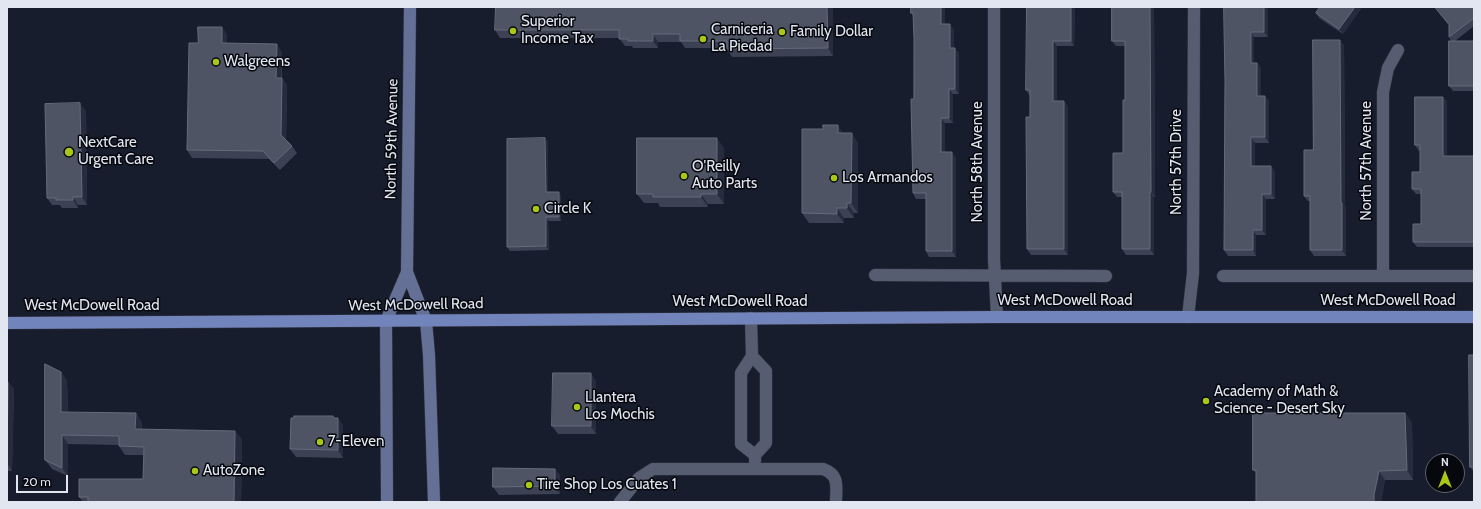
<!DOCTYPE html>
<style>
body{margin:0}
#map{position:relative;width:1481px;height:509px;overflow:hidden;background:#181d2d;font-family:Cabin,sans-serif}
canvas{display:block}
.frame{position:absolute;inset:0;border:8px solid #e2e6f1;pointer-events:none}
.north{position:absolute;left:1425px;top:453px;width:40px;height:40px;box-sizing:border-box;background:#06080e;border:1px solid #5e6169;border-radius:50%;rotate:0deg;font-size:11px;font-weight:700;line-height:16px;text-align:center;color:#e2e6f1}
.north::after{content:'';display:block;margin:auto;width:14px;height:18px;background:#aac718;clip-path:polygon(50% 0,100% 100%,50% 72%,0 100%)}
.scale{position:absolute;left:16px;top:475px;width:52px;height:18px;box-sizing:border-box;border:2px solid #e2e6f1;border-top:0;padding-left:5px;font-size:12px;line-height:14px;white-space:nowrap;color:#e2e6f1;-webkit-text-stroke:3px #06080e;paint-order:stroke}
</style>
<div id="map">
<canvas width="1481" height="509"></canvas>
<div class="frame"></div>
<div class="north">N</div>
<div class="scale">20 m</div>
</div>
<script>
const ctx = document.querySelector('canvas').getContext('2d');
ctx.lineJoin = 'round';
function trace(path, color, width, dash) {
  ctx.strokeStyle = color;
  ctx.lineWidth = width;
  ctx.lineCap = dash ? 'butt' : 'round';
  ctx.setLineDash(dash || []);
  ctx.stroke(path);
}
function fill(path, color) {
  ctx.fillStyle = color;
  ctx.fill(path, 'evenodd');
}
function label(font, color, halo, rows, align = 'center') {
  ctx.font = font + ' Cabin,sans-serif';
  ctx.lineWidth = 3;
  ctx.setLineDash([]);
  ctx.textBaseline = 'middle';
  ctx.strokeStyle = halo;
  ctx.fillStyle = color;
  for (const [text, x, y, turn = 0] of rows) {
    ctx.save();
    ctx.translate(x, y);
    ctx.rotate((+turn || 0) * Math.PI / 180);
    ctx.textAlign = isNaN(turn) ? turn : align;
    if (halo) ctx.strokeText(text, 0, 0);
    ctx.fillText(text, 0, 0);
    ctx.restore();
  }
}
const street = new Path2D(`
 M994 7V259L997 317
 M875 275 1106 276
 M1223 276H1474
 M1383 276V92L1388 68 1398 50
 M1188 317 1193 273 1194 7
 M751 318 752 356 741 373V444L755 455
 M752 356 766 371V443L755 455V461
 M620 502 639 478 653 469H823C840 475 836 487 836 502`);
const secondary = new Path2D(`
 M410 7 407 272 426 321 429 355 434 502
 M387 502 386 321 407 272`);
const primary = new Path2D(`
 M7 323 997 317H1474`);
trace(street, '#353845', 13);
trace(secondary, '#353845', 13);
trace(primary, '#353845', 13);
trace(street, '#565d70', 12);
trace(secondary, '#647096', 12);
trace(primary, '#7284bc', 12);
fill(new Path2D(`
 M496 7H833V56L732 57 727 49V48H685L681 42H658V48H633L632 46H625L619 38H500L495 30Z
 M945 7V24L954 30V48L959 53V94H953V123H945V152L956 158V257H929L926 251V199H916L913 193 914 38 913 15 911 13Z
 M1027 7H1075L1074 46H1057V101H1064L1068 107V255H1031L1027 249 1030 96 1026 90Z
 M1154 7 1155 197H1154V255H1126L1122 249V197H1117L1113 192 1123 153 1125 100V46H1116L1112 41Z
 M1224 7H1266L1268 10V37H1254V63H1257L1261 68V96L1269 101V143H1255V166L1275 171V199H1266V235H1256V256H1228L1224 250 1225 81Z
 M1362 7 1343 34 1319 18 1316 13Z
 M1474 11V26L1455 41H1474V91H1453L1449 86 1451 41 1449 37Z
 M222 27 227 35V43L282 52V78L287 85 286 140 292 146 297 153 280 170 269 159 192 158 187 150 198 43Z
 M1344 45 1345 206 1346 208V256H1314L1310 250V201H1308L1304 196 1313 150Z
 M1443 97 1447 102V156H1474V247H1417L1413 242 1421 224V194H1416L1412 189 1420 172V151H1419L1415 145Z
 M86 111 87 205H78V208H62L60 205H52L47 198Z
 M843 133 858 143V213H854V218H844V223H809L802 213Z
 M548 142V192L561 196V221H548L549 250 510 251 507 247Z
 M724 148V204H708V207H660L658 203H644L637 194Z
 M1469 355 1474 472 1470 467Z
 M61 372 67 381 68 412 142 422V429L242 439 241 502H83L79 497 143 479 144 455H125L119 446V445L68 444V476L52 469 45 460Z
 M596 381V434H558L552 426Z
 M7 382H8L14 389 12 471H7Z
 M1405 413 1412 423 1413 480H1385L1381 502H1256V473L1253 470Z
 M335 418H338L343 426V458L296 457 290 449Z
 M555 469 560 476V494L499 495 493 487Z`), '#3c4253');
fill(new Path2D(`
 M827 7H833V56L828 48Z
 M941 7H945V30L941 24Z
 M1071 7H1075L1074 46 1071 41Z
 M1150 7H1154L1155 197 1151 192Z
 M1264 7H1266L1268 10V37L1264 32Z
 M1355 7H1362L1343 34 1339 29Z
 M950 24 954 30V53L950 48Z
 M222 27 227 35V51L222 43Z
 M1251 32 1254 37V68L1251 63Z
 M653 34 658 42V48L653 41Z
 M1340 40 1344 45 1345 206 1346 208V256L1342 250 1341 203Z
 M1053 41 1057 46V107L1053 101Z
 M277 44 282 52 281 85 276 78Z
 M955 48 959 53V94L955 89Z
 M1257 63 1261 68V101L1257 96Z
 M282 78 287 85 286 142 281 135Z
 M949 89 953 94V123L949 118Z
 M1265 96 1269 101V143L1265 137Z
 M1443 97 1447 102V162L1443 156Z
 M1064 101 1068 107V255L1064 249Z
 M80 103 86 111 87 205 82 197Z
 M941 118 945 123V158L941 152Z
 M838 125 844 135 838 133Z
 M852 133 858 143V213L851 203Z
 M1251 137 1255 143V171L1251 166Z
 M545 138 548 142V196L546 192Z
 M717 138 724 148V204L717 194Z
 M952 152 956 158V257L952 251Z
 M1271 166 1275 171V199L1271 194Z
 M559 192 561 196V221L559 217Z
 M1150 192 1154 197V255L1150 249Z
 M701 194 708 204V207L701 197Z
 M1262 194 1266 199V235L1262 230Z
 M73 197 78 205V208L73 200Z
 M847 203 854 213V218L847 208Z
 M837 208 844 218V223L837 214Z
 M546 217 548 221 549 250 546 246Z
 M1253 230 1256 235V256L1253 250Z
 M61 372 67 381 68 420 61 412Z
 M591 373 596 381V434L591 426Z
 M8 382 14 389 12 471 7 463Z
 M136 413 142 422 141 438 135 429Z
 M1405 413 1412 423 1413 480 1407 470Z
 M333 416 338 423V418L343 426V458L338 450 334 418Z
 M235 431 242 439 241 502H234Z
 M62 435 68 444V476L62 468Z
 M555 469 560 476V494L555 486Z
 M1379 471 1385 480 1381 502H1374V495Z`), '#262c3d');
const building = new Path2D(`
 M496 7H827L828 48 727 49V41H680V34H653V41H628V39H619V30H495Z
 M911 7H941V24H950V48H955V89H949V118H941V152H952V251H926V193H913L911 99H914V38L913 13H911Z
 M1027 7H1071V41H1053V101H1064V249H1027L1026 117H1030V90H1026Z
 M1112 7H1150L1151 192H1150V249H1122V192H1113V153H1123V100H1125V41H1112Z
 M1224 7H1264V32H1251V63H1257V96H1265V137H1251V166H1271V194H1262V230H1253V250H1224L1225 81Z
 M1320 7H1355L1339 29 1316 13Z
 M1435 7H1471L1474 11V18L1449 37V25Z
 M198 27H222V43L277 44 276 78H282L281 135 292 146 274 163 263 151 187 150 189 43H198Z
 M1313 40H1340L1341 203H1342V250H1310V196H1304V150H1313Z
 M1449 41H1474V86H1449Z
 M1415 97H1443V156H1474V242H1413V224H1421V189H1412V172H1420V145H1415Z
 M80 103 82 197H73V200H56V198H47L45 104Z
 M823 125H838V133H852L851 203H847V208H837V214L802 213V129H823Z
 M545 138 546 192H559V217H546V246L507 247V139Z
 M637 138H717V194H701V197H653V194H637Z
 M1469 355H1474V479V467H1470Z
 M45 364 61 372V412L136 413 135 429 235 431 234 502H88V497H79V479H143L144 447 119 446V436L62 435V468L45 460Z
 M553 373H591V426H552Z
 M7 382H8L7 463Z
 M1253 413H1405L1407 470 1379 471 1374 495V502H1256V470H1253Z
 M294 416H333L334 418H338V450L290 449 291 418H294Z
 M493 468 555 469V486L493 487Z`);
fill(building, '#4e5464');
trace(building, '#656b7a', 1);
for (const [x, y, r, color] of [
 [513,31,4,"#aac718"],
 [782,32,4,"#aac718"],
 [703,39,4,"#aac718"],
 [216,62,4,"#aac718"],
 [69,152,5,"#aac718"],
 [684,176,4,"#aac718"],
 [834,178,4,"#aac718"],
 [536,209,4,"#aac718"],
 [1206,401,4,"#aac718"],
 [577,407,4,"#aac718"],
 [320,442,4,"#aac718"],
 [195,471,4,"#aac718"],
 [529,485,4,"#aac718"]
]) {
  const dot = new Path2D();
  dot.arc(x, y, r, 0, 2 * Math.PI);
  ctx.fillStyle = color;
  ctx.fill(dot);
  trace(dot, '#06080e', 1.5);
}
label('15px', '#e2e6f1', '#06080e', [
 ["Superior",521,22],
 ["Income Tax",521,39],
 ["Carniceria",711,30],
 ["La Piedad",711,47],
 ["Family Dollar",790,32],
 ["Walgreens",224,62],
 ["NextCare",78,143],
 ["Urgent Care",78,160],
 ["O'Reilly",692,167],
 ["Auto Parts",692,184],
 ["Los Armandos",842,178],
 ["Circle K",544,209],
 ["Academy of Math &",1214,392],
 ["Science - Desert Sky",1214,409],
 ["Llantera",585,398],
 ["Los Mochis",585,415],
 ["7-Eleven",328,442],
 ["AutoZone",203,471],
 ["Tire Shop Los Cuates 1",537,485]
], 'left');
label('15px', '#e2e6f1', '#06080e', [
 ["North 59th Avenue",392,139,-89],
 ["North 57th Avenue",1367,161,-90],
 ["North 58th Avenue",978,162,-90],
 ["North 57th Drive",1177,162,-90],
 ["West McDowell Road",1065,301],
 ["West McDowell Road",1388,301],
 ["West McDowell Road",740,302],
 ["West McDowell Road",416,305,-1],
 ["West McDowell Road",92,306]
]);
</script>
